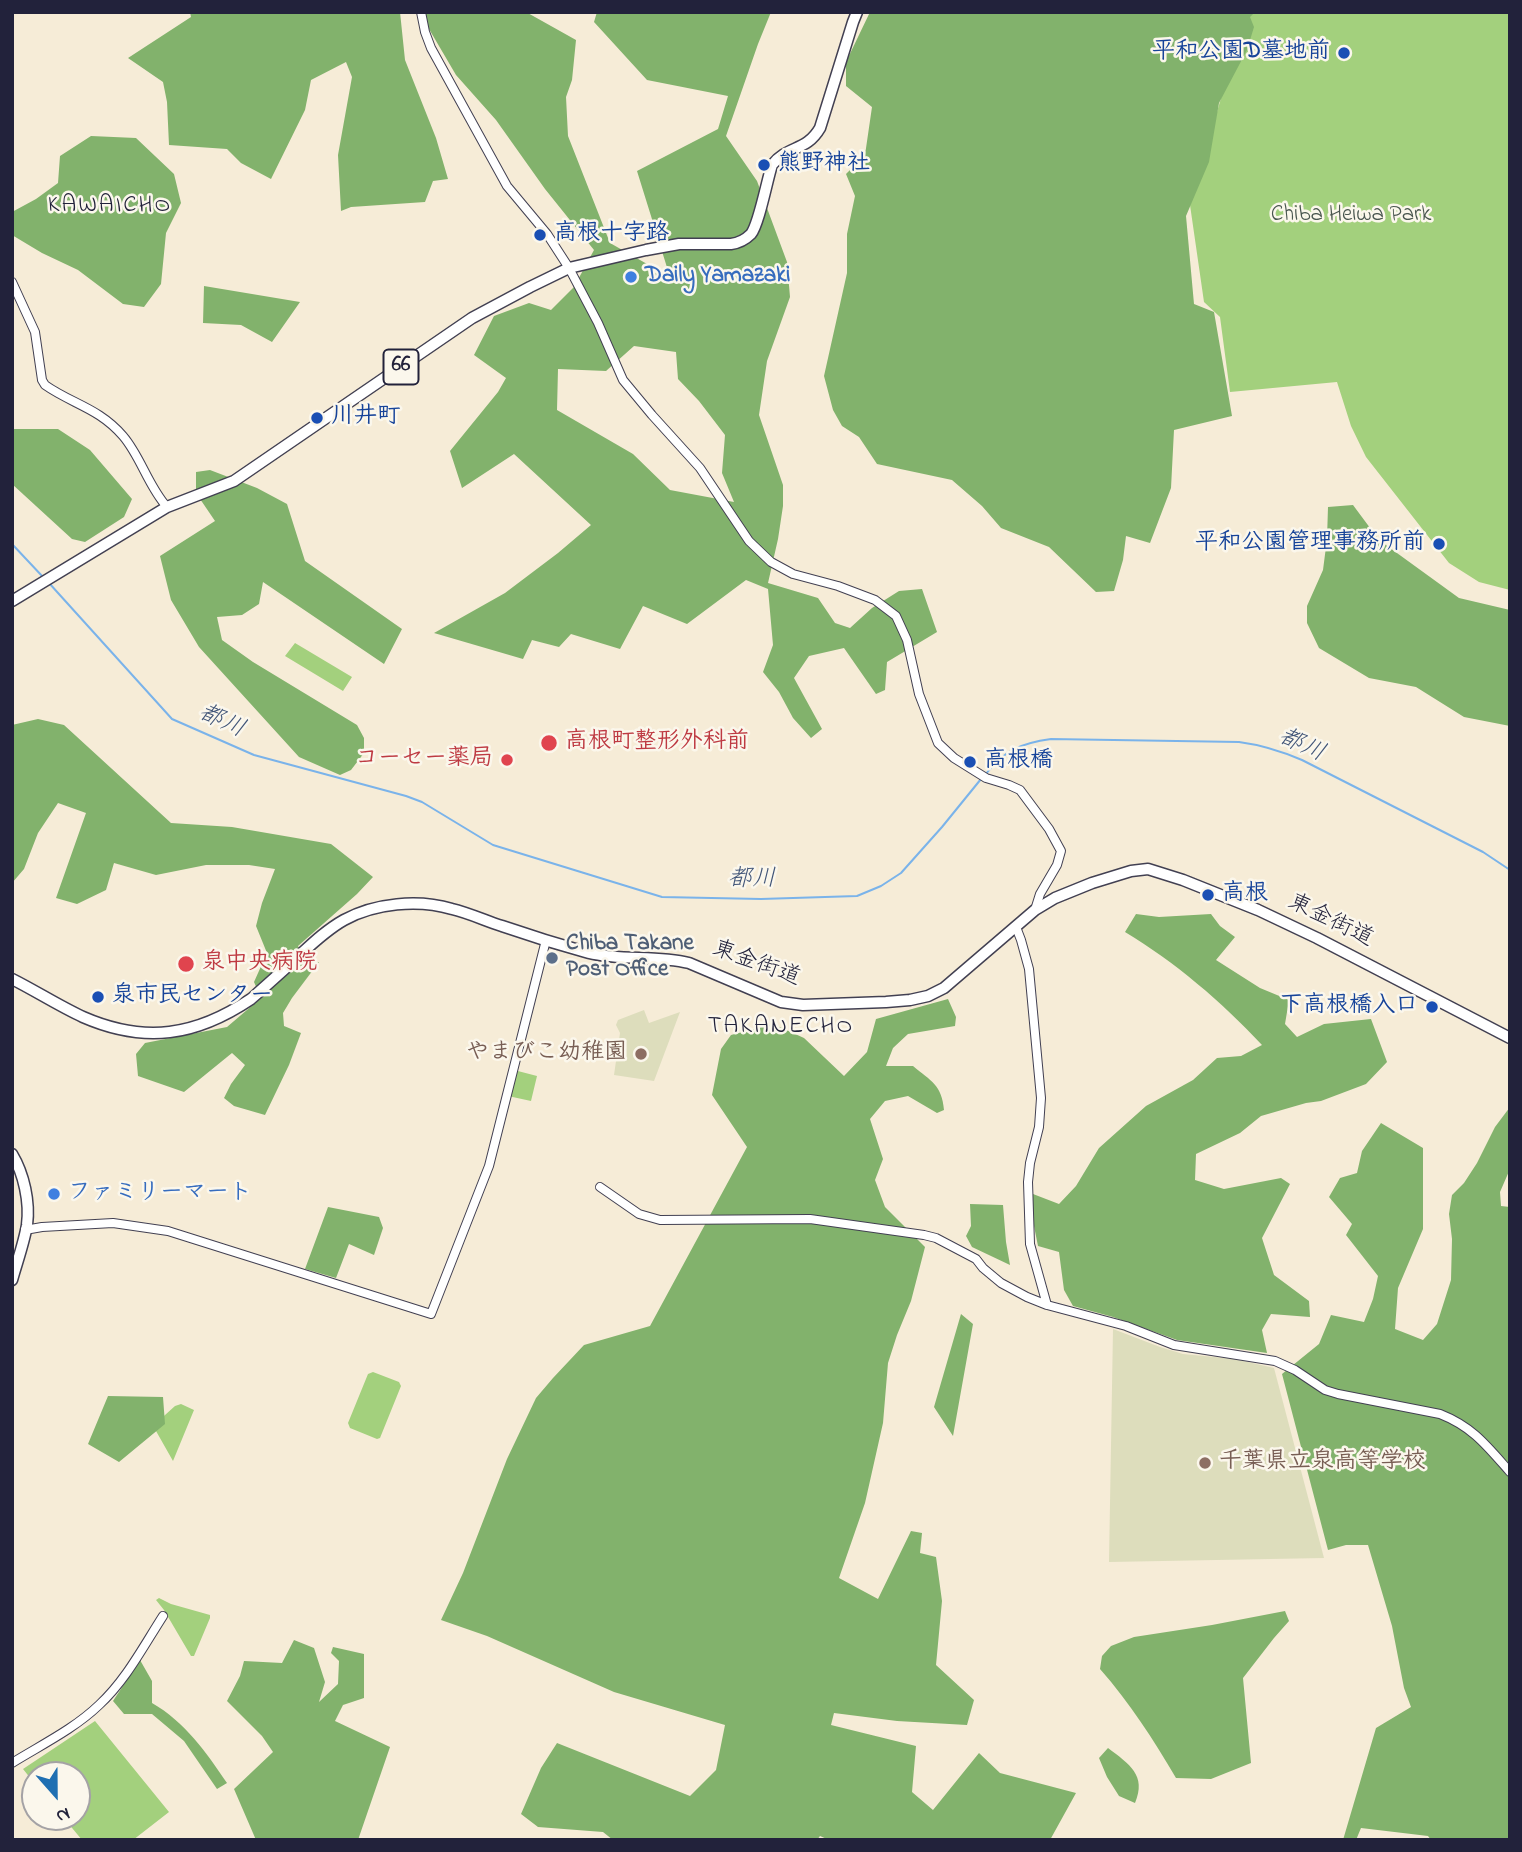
<!DOCTYPE html>
<meta charset="utf-8">
<style>
body{margin:0}
#map{position:relative;width:1522px;height:1852px;overflow:hidden;background:#f6ecd7;font-family:"Indie Flower",sans-serif}
canvas{display:block}
.frame{position:absolute;inset:0;border:14px solid #22223b;pointer-events:none}
.north{position:absolute;left:21px;top:1761px;width:70px;height:70px;box-sizing:border-box;background:#fbf7ec;border:2px solid #a4a2a5;border-radius:50%;rotate:159deg;font-size:19px;font-weight:700;line-height:28px;text-align:center;color:#22223b}
.north::after{content:'';display:block;margin:auto;width:24px;height:32px;background:#1f6fb2;clip-path:polygon(50% 0,100% 100%,50% 72%,0 100%)}
</style>
<div id="map">
<canvas width="1522" height="1852"></canvas>
<div class="frame"></div>
<div class="north">N</div>
</div>
<script>
const ctx = document.querySelector('canvas').getContext('2d');
ctx.lineJoin = 'round';
function fill(path, color) {
  ctx.fillStyle = color;
  ctx.fill(path, 'evenodd');
}
function trace(path, color, width, dash) {
  ctx.strokeStyle = color;
  ctx.lineWidth = width;
  ctx.lineCap = dash ? 'butt' : 'round';
  ctx.setLineDash(dash || []);
  ctx.stroke(path);
}
function label(font, color, halo, rows, align = 'center') {
  ctx.font = font + ' "Indie Flower","Klee One",sans-serif';
  ctx.lineWidth = 5;
  ctx.setLineDash([]);
  ctx.textBaseline = 'middle';
  ctx.strokeStyle = halo;
  ctx.fillStyle = color;
  for (const [text, x, y, turn = 0] of rows) {
    ctx.save();
    ctx.translate(x, y);
    ctx.rotate((+turn || 0) * Math.PI / 180);
    ctx.textAlign = isNaN(turn) ? turn : align;
    if (halo) ctx.strokeText(text, 0, 0);
    ctx.fillText(text, 0, 0);
    ctx.restore();
  }
}
fill(new Path2D(`
 M644 1010 649 1023 680 1012 654 1081 614 1075 620 1033 616 1025 618 1020Z
 M1113 1329 1160 1347 1183 1354 1235 1359 1274 1368 1324 1558 1109 1562Z`), '#ddddbc');
fill(new Path2D(`
 M1246 12H1510V590L1479 582 1449 563 1366 457 1351 426 1337 382 1230 392 1220 317 1204 302 1190 205Z
 M295 643 352 677 343 691 285 656Z
 M514 1070 537 1076 531 1101 508 1096Z
 M373 1372 399 1382 401 1386 380 1438 377 1439 350 1428 348 1423 368 1374Z
 M181 1404 194 1410 173 1461 156 1431 155 1424 175 1406Z
 M159 1598 171 1604 210 1615V1618L194 1656H191L164 1610 156 1600Z
 M95 1721 169 1812 133 1840H82L63 1817H77V1775H35V1784L23 1769Z`), '#a3d07d');
fill(new Path2D(`
 M190 12H400L405 60 436 138 448 179 433 181 425 202 351 207 341 211 338 155 352 77 346 62 311 80 305 110 271 179 241 163 227 149 169 145 167 102 163 82 128 58 191 17Z
 M422 12H526L576 40 572 80 566 97 568 136 610 243 670 277 637 171 718 129 728 96 647 80 594 22 597 12H771L758 44 726 136 757 181 787 262 790 297 767 361 759 415 783 485V506L778 539 768 583 818 598 835 623 850 628 872 608 899 591 922 589 937 632 887 662 885 690 876 694 844 648 809 656 794 678 822 729 811 738 793 718 779 692 763 672 773 645 768 589 746 580 687 624 643 606 620 649 571 634 559 647 532 640 523 659 434 633 505 593 558 553 591 525 514 454 462 488 450 451 498 392 506 378 474 355 494 316 529 303 551 310 574 287 594 250 545 189 496 120 456 75 422 17ZM634 346 676 352 678 379 699 401 725 435 722 473 734 502 670 490 633 454 557 410 558 369 606 371Z
 M870 12H1255L1250 17 1254 27 1247 50 1219 103 1209 162 1186 216 1194 304 1214 312 1232 416 1174 430 1171 488 1150 543 1126 536 1123 560 1114 591 1096 592 1049 547 1001 528 982 506 952 480 877 464 859 437 842 426 833 410 824 376 847 273V234L855 196 846 174 865 155 872 107 846 86V62Z
 M91 136 136 138 174 174 181 203 166 233 161 284 144 307 123 304 78 270 42 253 12 235V212L36 199 58 183 60 156Z
 M204 286 300 302 272 342 241 325 203 323Z
 M12 429H58L90 450 132 499 124 517 85 542 72 539 12 484Z
 M210 470 257 488 287 504 305 561 402 629 384 664 263 582 259 604 242 615 217 617 222 640 253 662 357 725 364 738V753L351 770 340 775 299 757 199 647 171 600 160 556 215 521 196 493V472Z
 M1353 505 1379 540 1459 598 1510 610V726L1464 717 1416 687 1369 678 1319 648 1307 623V606L1323 570 1327 539 1328 507Z
 M38 719 64 725 171 823 232 827 331 844 373 877 357 894 298 946 307 963 319 962 292 998 283 1013 284 1026 301 1033 289 1065 265 1115 234 1106 224 1098 231 1084 245 1065 232 1053 184 1092 138 1076 136 1054 145 1043 227 1027 261 998 254 982 267 953 256 926 262 903 275 869 249 865H206L156 875 114 863 106 890 77 904 56 898 86 813 58 803 38 833 24 869 12 883V725Z
 M1136 914 1159 917 1211 914 1220 926 1235 937 1216 960 1260 988 1289 1000 1285 1024 1297 1037 1324 1024 1371 1019 1387 1062 1366 1084 1321 1101 1306 1103 1261 1116 1240 1133 1196 1154 1195 1180 1224 1189 1281 1178 1290 1184 1262 1238 1274 1275 1309 1301 1310 1317 1271 1314 1262 1330 1267 1353 1177 1340 1113 1317 1073 1306 1064 1290 1059 1252 1038 1246 1029 1201 1033 1194 1059 1204 1076 1186 1099 1148 1146 1106 1193 1080 1217 1058 1241 1056 1262 1045C1222 1002 1175 962 1125 932Z
 M948 999 956 1017 955 1026 908 1034 893 1048 886 1066H913C931 1081 942 1085 944 1110L937 1113 908 1096 885 1101 870 1119 883 1159 875 1180 885 1207 925 1247 911 1301 897 1335 888 1363 883 1423 865 1503 839 1578 878 1599 911 1531 922 1533 920 1553 936 1557 942 1601 936 1665 974 1700 967 1725 897 1721 834 1713 831 1725 916 1746 912 1792 933 1810 979 1753 1000 1773 1076 1793 1050 1840H829L820 1836 817 1840H613L603 1832 538 1827 521 1814 541 1768 557 1743 690 1796 716 1770 725 1725 614 1692 487 1636 441 1620 463 1573 507 1459 536 1398 553 1378 584 1345 650 1326 747 1147 712 1095 721 1049 731 1035 773 1024 804 1038 844 1076 867 1052 876 1019Z
 M1510 1107V1169L1500 1192 1501 1206 1510 1207V1840H1431L1428 1836 1361 1828 1356 1840H1343L1376 1728 1411 1707 1404 1688 1392 1626 1368 1545H1346L1328 1550 1282 1374 1319 1344 1331 1315 1364 1322 1373 1299 1378 1276 1346 1235 1352 1224 1329 1197 1340 1178 1357 1173 1362 1151 1381 1123 1423 1148V1229L1398 1288 1395 1329 1423 1340 1437 1324 1451 1280 1452 1239 1449 1214 1452 1195 1464 1183 1477 1163 1495 1127Z
 M970 1204 1003 1205 1006 1242 1010 1265 972 1247 966 1236 971 1226Z
 M328 1207 379 1217 383 1228 374 1255 349 1244 336 1278 305 1269Z
 M961 1314 973 1324 953 1436 934 1407Z
 M108 1396 163 1397 165 1424 119 1462 88 1444Z
 M1285 1611 1289 1621 1274 1638 1243 1678 1251 1763 1211 1779 1176 1778C1153 1739 1130 1703 1100 1669L1102 1656 1111 1646 1134 1637 1212 1625Z
 M294 1640 314 1648 325 1682 319 1702 338 1684 339 1661 331 1653 333 1647 364 1654V1698L343 1705 335 1721 390 1747 358 1840H256L234 1789 273 1752 262 1736 227 1701 240 1676 244 1661 282 1663Z
 M140 1660 152 1681V1703C185 1722 206 1752 227 1783L217 1789 184 1741 152 1714H124L113 1701Z
 M1108 1748C1129 1764 1147 1775 1135 1803L1119 1796 1107 1777 1099 1758Z`), '#82b26c');
trace(new Path2D(`
 M12 544 43 577
 M49 583 172 719 254 755 406 796 422 802 493 845 662 897 761 899 857 896 881 886 901 873 942 827 981 779
 M985 775C1004 750 1022 743 1051 739L1239 742C1262 745 1281 751 1302 760L1483 852 1510 870`), '#7ab3ea', 2);
const tertiary = new Path2D(`
 M421 12 425 32 431 48 507 186 547 234 569 268 598 323 623 380 652 415 700 468 749 541 771 562 793 574 838 586 875 600 896 616 907 640 919 694 938 743 954 758 986 778 1009 785 1020 790 1049 829 1061 851 1057 865 1040 894 1035 910
 M12 282 35 332 42 380 45 385C72 404 99 408 123 436 141 457 148 486 167 507
 M1016 927 1021 940 1029 969 1041 1098 1039 1127 1030 1163 1028 1182 1030 1244 1047 1305
 M600 1187 639 1214 660 1220 810 1219 924 1235 936 1238 976 1259 983 1268 1001 1283 1027 1297 1047 1305 1126 1326 1174 1345 1275 1361 1295 1370 1325 1390 1338 1394 1440 1414C1473 1427 1487 1446 1510 1472
 M25 1230 42 1227 113 1223 168 1231 431 1314 489 1166 546 940
 M12 1763C41 1745 74 1729 99 1705 126 1680 143 1647 163 1616`);
const primary = new Path2D(`
 M12 601 167 507 234 481 472 318 530 287 569 268 646 250 679 244H731C739 243 745 240 751 234 759 224 767 180 772 165 788 145 806 152 820 128L853 22 857 12
 M12 1154C24 1174 30 1202 27 1225 24 1243 17 1262 12 1280`);
const trunk = new Path2D(`
 M12 979C36 991 59 1006 83 1017 145 1044 196 1036 251 999 268 984 285 969 302 953 315 941 328 929 344 920 375 903 418 899 452 909 469 913 486 921 502 926 531 936 560 945 589 953 622 961 656 955 689 963L781 1002 803 1005 886 1002 910 1000 928 996 944 988 1035 910 1055 898 1092 883 1131 871 1148 869 1183 880 1258 910 1317 938 1510 1038`);
trace(tertiary, '#424052', 10);
trace(primary, '#424052', 13);
trace(trunk, '#424052', 13);
trace(tertiary, '#fff', 8);
trace(primary, '#fff', 10);
trace(trunk, '#fff', 10);
for (const [x, y, r, color] of [
 [1344,53,7,"#1a4fb4"],
 [764,165,7,"#1a4fb4"],
 [540,235,7,"#1a4fb4"],
 [631,277,7,"#3f7fe0"],
 [317,418,7,"#1a4fb4"],
 [1439,544,7,"#1a4fb4"],
 [549,743,9,"#e0444e"],
 [507,760,7,"#e0444e"],
 [970,762,7,"#1a4fb4"],
 [1208,895,7,"#1a4fb4"],
 [552,958,7,"#5c6f8a"],
 [186,964,9,"#e0444e"],
 [98,997,7,"#1a4fb4"],
 [1432,1007,7,"#1a4fb4"],
 [641,1054,7,"#8d6e63"],
 [54,1194,7,"#3f7fe0"],
 [1205,1463,7,"#8d6e63"]
]) {
  const dot = new Path2D();
  dot.arc(x, y, r, 0, 2 * Math.PI);
  ctx.fillStyle = color;
  ctx.fill(dot);
  trace(dot, '#fbf7ec', 2.5);
}
for (const [x, y, w] of [
 [401,367,35]
]) {
  const box = new Path2D();
  box.roundRect(x - w / 2, y - 17.5, w, 35, 5);
  ctx.fillStyle = '#fbf7ec';
  ctx.fill(box);
  trace(box, '#22223b', 2);
}
label('bold 21px', '#22223b', null, [
 ["66",401,367]
]);
label('bold 23px', '#164399', '#fbf7ec', [
 ["平和公園D墓地前",1330,53,"right"],
 ["熊野神社",778,165],
 ["高根十字路",554,235],
 ["川井町",331,418],
 ["平和公園管理事務所前",1425,544,"right"],
 ["高根橋",984,762],
 ["高根",1222,895],
 ["泉市民センター",112,997],
 ["下高根橋入口",1418,1007,"right"]
], 'left');
label('23px', '#49564f', '#fbf7ec', [
 ["Chiba Heiwa Park",1351,216]
]);
label('bold 23px', '#366cbe', '#fbf7ec', [
 ["Daily Yamazaki",645,277],
 ["ファミリーマート",68,1194]
], 'left');
label('bold 23px', '#be3a42', '#fbf7ec', [
 ["高根町整形外科前",565,743],
 ["コーセー薬局",493,760,"right"],
 ["泉中央病院",202,964]
], 'left');
label('23px', '#22223b', '#fbf7ec', [
 ["東金街道",1330,922,26],
 ["東金街道",756,965,20]
]);
label('bold 23px', '#4e5e75', '#fbf7ec', [
 ["Chiba Takane",566,945],
 ["Post Office",566,971]
], 'left');
label('bold 23px', '#785e54', '#fbf7ec', [
 ["やまびこ幼稚園",627,1054],
 ["千葉県立泉高等学校",1219,1463,"left"]
], 'right');
ctx.letterSpacing = '2px';
label('24px', '#22223b', '#fbf7ec', [
 ["KAWAICHO",110,207],
 ["TAKANECHO",781,1028]
]);
ctx.letterSpacing = '0px';
label('italic 24px', '#415578', '#fbf7ec', [
 ["都川",221,723,24],
 ["都川",1301,747,24],
 ["都川",752,881]
]);
</script>
